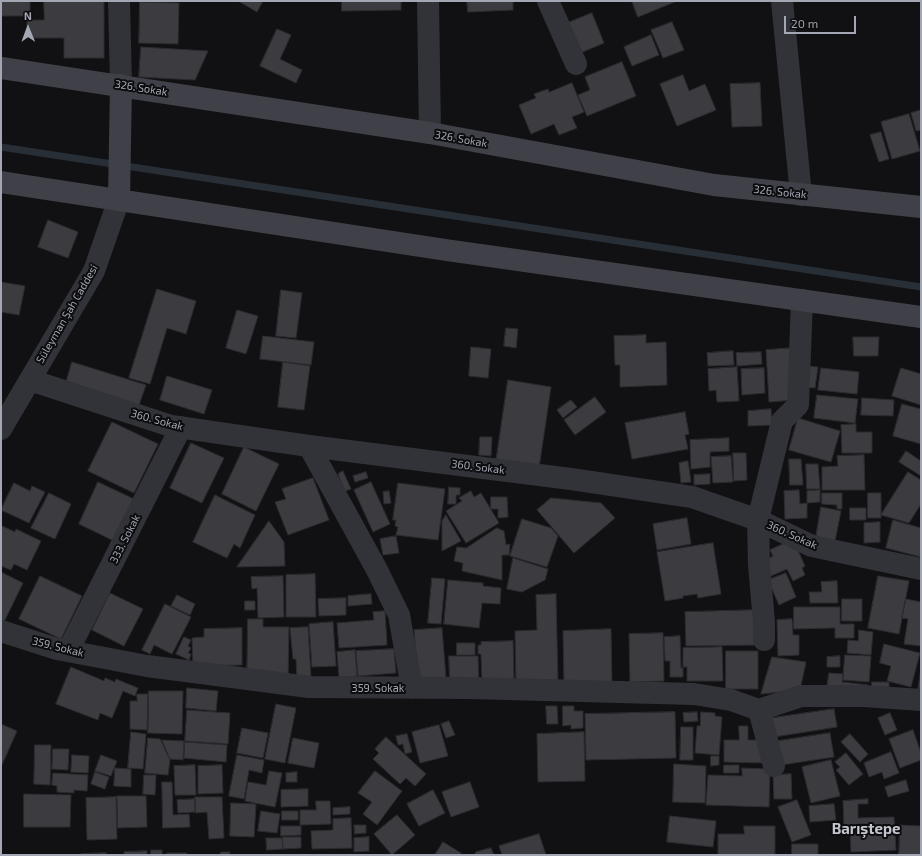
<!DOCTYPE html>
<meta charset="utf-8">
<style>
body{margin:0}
#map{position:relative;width:922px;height:856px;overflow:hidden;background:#111113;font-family:"Exo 2",sans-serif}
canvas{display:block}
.frame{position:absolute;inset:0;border:2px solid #a3a6b3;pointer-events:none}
.north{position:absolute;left:8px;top:8px;width:40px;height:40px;-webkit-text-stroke:3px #0c0c0e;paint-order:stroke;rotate:359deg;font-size:11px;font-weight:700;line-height:16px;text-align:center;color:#a3a6b3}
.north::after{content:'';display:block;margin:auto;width:14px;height:18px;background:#a3a6b3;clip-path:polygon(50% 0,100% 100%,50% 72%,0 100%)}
.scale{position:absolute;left:784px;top:16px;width:72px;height:18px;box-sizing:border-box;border:2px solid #a3a6b3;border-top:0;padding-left:5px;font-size:12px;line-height:14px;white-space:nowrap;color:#a3a6b3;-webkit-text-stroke:3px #0c0c0e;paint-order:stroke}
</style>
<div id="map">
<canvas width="922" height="856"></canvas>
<div class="frame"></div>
<div class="north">N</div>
<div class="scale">20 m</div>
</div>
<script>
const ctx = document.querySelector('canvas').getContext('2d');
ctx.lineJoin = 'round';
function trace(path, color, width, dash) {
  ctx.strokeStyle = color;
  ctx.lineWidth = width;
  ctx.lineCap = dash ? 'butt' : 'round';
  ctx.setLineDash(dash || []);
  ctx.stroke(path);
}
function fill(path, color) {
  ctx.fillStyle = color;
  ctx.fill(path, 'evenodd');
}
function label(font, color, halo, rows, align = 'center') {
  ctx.font = font + ' "Exo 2",sans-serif';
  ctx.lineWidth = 4;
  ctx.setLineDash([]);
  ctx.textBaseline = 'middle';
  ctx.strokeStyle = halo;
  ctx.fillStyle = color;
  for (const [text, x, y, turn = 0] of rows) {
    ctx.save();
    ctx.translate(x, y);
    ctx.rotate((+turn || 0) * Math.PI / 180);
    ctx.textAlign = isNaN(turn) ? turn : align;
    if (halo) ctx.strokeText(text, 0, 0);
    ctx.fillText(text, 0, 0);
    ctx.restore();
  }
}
trace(new Path2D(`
 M1 147 921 287`), '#282e36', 7);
const building = new Path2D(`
 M1 1H30V16H1Z
 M44 1H104V58H64V38H27V20H44Z
 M241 1H263L257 12 240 2Z
 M342 1H401V10L342 11Z
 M467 1H513V10L468 12Z
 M632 1H677L638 17Z
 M140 2 179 3 178 44 139 43Z
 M592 13 604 43 578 54 565 24Z
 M672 22 684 50 663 58 651 30Z
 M277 29 291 35 280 59 302 70 296 83 260 66Z
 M651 35 659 55 632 66 624 47Z
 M141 47 208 51 195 80 139 77Z
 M622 62 636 96 587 116 578 95 590 90 585 77Z
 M683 75 689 91 705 84 716 110 677 126 660 84Z
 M572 83 584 112 572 117 577 128 559 135 554 124 531 134 519 105 536 98 534 94 548 89 549 92Z
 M760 83 762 126 732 127 730 84Z
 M921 110V130L916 131 911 113Z
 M909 114 920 151 892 159 881 122Z
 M881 132 889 159 879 162 870 135Z
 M48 220 78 232 68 258 38 247Z
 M1 282 25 286 19 315 1 312Z
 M157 289 196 301 186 334 167 328 150 384 129 378Z
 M281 290 302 293 296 338 276 336Z
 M237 310 258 316 246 354 226 348Z
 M506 328 518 329 516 348 504 346Z
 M646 335V343L666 342 667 385 620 387V365H615L614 336Z
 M263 336 314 342 311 365 260 359Z
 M853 337H879L878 356H854Z
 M471 347 491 349 488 378 469 376Z
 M792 348 795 400 769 402 766 350Z
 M733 351 734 365 708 366 707 353Z
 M761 352 762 364 737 366 736 353Z
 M72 362 146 385 139 405 66 383Z
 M283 362 310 366 304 410 278 407Z
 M806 366 818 367 815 388 803 387Z
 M737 367 739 401 717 402 716 390 709 391 708 369Z
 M764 368 765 393 742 395 741 369Z
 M821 368 859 372 857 394 818 390Z
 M901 368 921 374V405L892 396Z
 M167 376 212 390 204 414 160 400Z
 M508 380 551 387 539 468 496 462Z
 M817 395 858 399 855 423 814 418Z
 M595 397 606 412 575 435 564 420Z
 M862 398 894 400 893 416 861 415Z
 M571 400 577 407 563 418 557 410Z
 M902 404 921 409V444L893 436Z
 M771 409 772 425 748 426V411Z
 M685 412 689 434 685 435 688 449 632 459 625 423Z
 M798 418 840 431 831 462 789 450Z
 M112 422 158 444 134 493 88 471Z
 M856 424V432H872V453H842L841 425Z
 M480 437H492L491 456 479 455Z
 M729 438V451L710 452V467L691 469 690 440Z
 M191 443 224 458 202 503 170 488Z
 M244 447 279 464 256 511 222 494Z
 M906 451 921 461V476L899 462Z
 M733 453H746L747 480 734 481Z
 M864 455 865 490H822V467L838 466 837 456Z
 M731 456 733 482 713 483 711 457Z
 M789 459H801L803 485H790Z
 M688 461 691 482 681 483 679 463Z
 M806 464H818L820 489H807Z
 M343 471 351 489 345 491 338 474Z
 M366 472 368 478 355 482 353 476Z
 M908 472 921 480V504L909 523 881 515Z
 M710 474V484L694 485V475Z
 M313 478 329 520 288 535 275 502 286 499 282 489Z
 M98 482 136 500 116 542 79 524Z
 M371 482 390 524 373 532 354 490Z
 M14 483 30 491 32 486 45 492 29 523 1 510Z
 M398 483 445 489 438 540 396 535 398 527 395 526 396 520H393Z
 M449 487 460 488V495H456V504H448Z
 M799 490 800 504 807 503V518L785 519 784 491Z
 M820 490V502L807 503V491Z
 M389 491 391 503 384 504 383 492Z
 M471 491 474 497 481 493 499 523 466 543 446 511 462 501 459 498Z
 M49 493 71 504 55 539 31 528Z
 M822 493H842V509H837V505L822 504Z
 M868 493H881V518H868Z
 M215 495 255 515 240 548 234 544 227 558 193 542Z
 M491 497H507L508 517 498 518V509H491Z
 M551 498 601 503 615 518 574 553 537 510Z
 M821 507 841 511 835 541 816 537Z
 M850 508H866V520H850Z
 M446 515 461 541 442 551V521Z
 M687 518 691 544 657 550 653 524Z
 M522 519 551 528 558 536 547 567 510 556Z
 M893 520 921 528V557L886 548Z
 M269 521 284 542 285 566 237 567Z
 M880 522V542L864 543V523Z
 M2 526 15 532 16 529 41 541 27 570 14 564 11 570 1 566Z
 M497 528 504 531 506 545 510 544 509 555H502V580L462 571 463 563 454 561 457 547 466 548Z
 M396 536 399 553 383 555 380 539Z
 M790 541 796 546 805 566 802 568 805 575 793 581 787 569 771 576 764 561 773 556 770 550Z
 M713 543 721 594 698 598 697 594 683 596V598L665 601 657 552Z
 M513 558 548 569 545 580 522 592 507 589Z
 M1 572 23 583 2 626 1 625Z
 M786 573 796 597 779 605 768 580Z
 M315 574 316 617H286V575Z
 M40 576 82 596 61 639 19 619Z
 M283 576 284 617 258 618 257 588 252 589 251 577Z
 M878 576 909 581 899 634 868 628Z
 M432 578 445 579 441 624 428 623Z
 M448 580 483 583V586L501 588 500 604 482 603 479 628 444 624Z
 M837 581 838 603H810L809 592H822L821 582Z
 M110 593 143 609 124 646 92 630Z
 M371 594 372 604 348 606V596Z
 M556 594 558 683H516L515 631 537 630 536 595Z
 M177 595 195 604 190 615 171 606Z
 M346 598V615L319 616 318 599Z
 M842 599H862V621H842Z
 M906 599 921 602V646L904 644 908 619 902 618Z
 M245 601H255V610H245Z
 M165 604 191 617 172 654 154 645 150 654 142 650Z
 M794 607H840V624H854V638H835V628L794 629Z
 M755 610V645L686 646 685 612Z
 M385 611 387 645 339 648 337 623 374 620 373 612Z
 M248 619H263V627H289L288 678 247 676Z
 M792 619 793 635H799V655L778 656 777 620Z
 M333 622 336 666 312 667 309 624Z
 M308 627 311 677 297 678 296 659H293L290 628Z
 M242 628V665L193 666 192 638 204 637V629Z
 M442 628 446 678 418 680 414 630Z
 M611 629 612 683 564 684 563 631Z
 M859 630 873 632 871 655 847 653 848 640 858 641Z
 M663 633 664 681 630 682 629 634Z
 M680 636 681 668H683V677H670V661H665L664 637Z
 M184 637 191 640 188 646 191 648 188 653 191 654 189 660 176 654Z
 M513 641 514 681 482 682 481 654H478V645H481V642Z
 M457 643H475V655H457Z
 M884 644 920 653 911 687 887 681 891 666 880 663Z
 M722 647 723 681H687V667H683V648Z
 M394 649 396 673 358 676 356 651Z
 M355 650 357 676 339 678 337 652Z
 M726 651H758V689H726Z
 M845 655 871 656 869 682 843 680Z
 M449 656H478L479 684H450Z
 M840 656V667H827V657Z
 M772 657 806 662 800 690 761 694Z
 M71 667 104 681 105 678 115 682 116 679 138 688 135 696 123 691 112 718 100 713 98 720 56 704Z
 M921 669V691L918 690Z
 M829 673 843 674 842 682 868 685 867 693 827 689Z
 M872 682H889V692H872Z
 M187 688 218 691 216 711 186 708Z
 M149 691H183L182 734 148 733Z
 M137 694H148L147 730 130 729V701H137Z
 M276 704 296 708 285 763 265 759Z
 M546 706H557L558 724H547Z
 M563 706H574V711H583V728L571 729V725L563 726Z
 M834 709 837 727 774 737 772 718Z
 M187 710 230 713 228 744 185 741Z
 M675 712 676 758 586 760 585 714Z
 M697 712 698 721 684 722 683 713Z
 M701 712 715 713V716L722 717 719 755 695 753 697 726H700Z
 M890 713 897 730 885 735 878 718Z
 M449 721 455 735 446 738 441 724Z
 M1 724 17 731 1 767Z
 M439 725 448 756 420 763 412 732Z
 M739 726H748V740H765L764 763 724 762V740H739Z
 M681 727H693V760H680Z
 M242 728 268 733 263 758 237 753Z
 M913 730 921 753V760L900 768 889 739Z
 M131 732 146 734 143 769 128 768Z
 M584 732 585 781 538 782 537 734Z
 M830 733 834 757 781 765 778 741Z
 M407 734 412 752 405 754 403 744 398 745 396 736Z
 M850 734 868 754 860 762 841 742Z
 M386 737 426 774 415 786 406 778 400 784 373 759 379 753 375 749Z
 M148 738 160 739 170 760 168 775 145 773Z
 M293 738 319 743 314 768 288 763Z
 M162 740 184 741 183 760 170 759Z
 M185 742 227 745 226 762 184 758Z
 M35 745H51L50 785 34 784Z
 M53 749H69L68 770 52 769Z
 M891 752 899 773 884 779 882 772 869 777 864 763Z
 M846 753 863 774 849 785 836 770 840 767 835 762Z
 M72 755 89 756 88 773 71 772Z
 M101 755 117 761 111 776 95 771Z
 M237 755 264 760 262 773 249 770 244 799 229 796Z
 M711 756H719V765L711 766Z
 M831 760 840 796 811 803 802 767Z
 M674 764 706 766 705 803 673 802Z
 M195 765 196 795H175L174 766Z
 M222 765 223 793 198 794V766Z
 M724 765H739V773H724Z
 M115 768 131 769V787L114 786Z
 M742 768 770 769 769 807 706 805 708 775 742 776Z
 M269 771 282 773 275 807 245 801 248 782 266 785Z
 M375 771 402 791 377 825 363 814 372 802 358 793Z
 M95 772 109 777 105 789 91 784Z
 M297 772V782H286V773Z
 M53 773 88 775 87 791 74 790V793L57 792V786L52 785Z
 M791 774 792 799H774L773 775Z
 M144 775H156L155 795 143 794Z
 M906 780 909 791 888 797 885 787Z
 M162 782H172L173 815 189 814 190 827 163 828Z
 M470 782 479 807 451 817 442 792Z
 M308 789V806L281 807V790Z
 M433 790 445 813 419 826 407 804Z
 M24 794 71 795 70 827H24Z
 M117 796H146L147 827 118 828Z
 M116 797 117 839 87 840 86 798Z
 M195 797H222L224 838 209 839 207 812 196 813Z
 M195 799V812L178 813 177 800Z
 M868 799V804H858V818L894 817 896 850 851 852 850 827 844 828 843 801ZM858 824H867V835H858Z
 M797 800 811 835 792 842 778 807Z
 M316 801H330L331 824 300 825V810H316Z
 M231 803 256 804 254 837 230 836Z
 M834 804 836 820 810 822 809 806Z
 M350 807V814L333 815V808Z
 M261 811 280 814 277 833 258 831Z
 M282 811H298V820H282Z
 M397 815 415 835 392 855 374 834Z
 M670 816 716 821 713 847 667 842Z
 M351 818 352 848 312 849 311 831 333 830V819Z
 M354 825H366V833L355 834Z
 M900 825 921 826V855H899Z
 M281 826H301V835L281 836Z
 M744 826H775V855H718V834H744Z
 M539 834 546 855H502L499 846Z
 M283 837H301V848L283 849Z
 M369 837V851L354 852V838Z
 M266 838H282L283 849 267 850Z
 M443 842 461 853 460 855H435Z
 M792 844H818V855H792Z
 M491 848 494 855H474L476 852Z
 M151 850H162V855H151Z
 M147 851V855H124V852Z
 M221 852H230L229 855H221Z
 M106 853V855H81V854Z
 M167 853H187V855H167Z`);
fill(building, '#3b3b40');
trace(building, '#2c2b2f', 1);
trace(new Path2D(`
 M119 1 121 85
 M428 1 430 133
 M548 1 576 64
 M782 1 801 195
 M30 380 171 426 309 446 571 479 692 497 758 520 812 546 921 569
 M1 429 94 271 119 199
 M309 446 377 570 399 615 412 688
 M1 631 57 649 147 666 309 687 469 688 694 694 731 700 759 710
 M764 640V622L759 565 758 520 782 421 798 405 802 300
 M68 651 181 427
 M759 710 801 696H864L921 700
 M759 710 774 766`), '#323338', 22);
trace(new Path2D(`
 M1 68 430 133 714 185 921 207
 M1 182 446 250 921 317
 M119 199 121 85`), '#404148', 22);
label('11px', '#a3a6b3', '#0c0c0e', [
 ["326. Sokak",141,88,9],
 ["326. Sokak",461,139,10],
 ["326. Sokak",780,192,6],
 ["Süleyman Şah Caddesi",67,314,-60],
 ["360. Sokak",157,420,15],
 ["360. Sokak",478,467,7],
 ["360. Sokak",792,535,24],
 ["333. Sokak",125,539,-63],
 ["359. Sokak",58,647,14],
 ["359. Sokak",378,688]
]);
label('bold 15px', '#c4c6cf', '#0c0c0e', [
 ["Barıştepe",866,829]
]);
</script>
